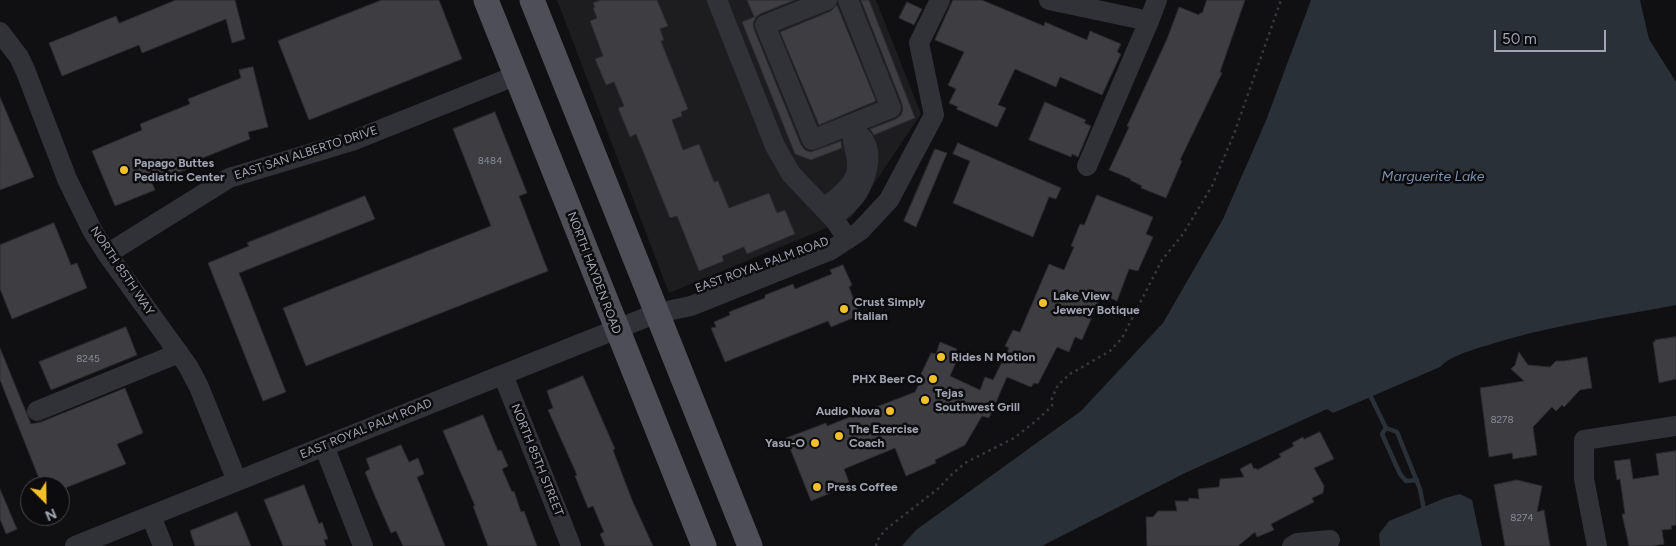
<!DOCTYPE html>
<style>
body{margin:0}
#map{position:relative;width:1676px;height:546px;overflow:hidden;background:#101012;font-family:Figtree,sans-serif}
canvas{display:block}
.north{position:absolute;left:20px;top:476px;width:50px;height:50px;box-sizing:border-box;background:#0c0b0d;border:1px solid #48494f;border-radius:50%;rotate:157deg;font-size:14px;font-weight:700;line-height:20px;text-align:center;color:#a1a5b3}
.north::after{content:'';display:block;margin:auto;width:18px;height:22px;background:#f2c028;clip-path:polygon(50% 0,100% 100%,50% 72%,0 100%)}
.scale{position:absolute;left:1494px;top:30px;width:112px;height:22px;box-sizing:border-box;border:2px solid #a1a5b3;border-top:0;padding-left:6px;font-size:15px;line-height:18px;white-space:nowrap;color:#a1a5b3;-webkit-text-stroke:4px #0c0b0d;paint-order:stroke}
</style>
<div id="map">
<canvas width="1676" height="546"></canvas>
<div class="north">N</div>
<div class="scale">50 m</div>
</div>
<script>
const ctx = document.querySelector('canvas').getContext('2d');
ctx.lineJoin = 'round';
function fill(path, color) {
  ctx.fillStyle = color;
  ctx.fill(path, 'evenodd');
}
function trace(path, color, width, dash) {
  ctx.strokeStyle = color;
  ctx.lineWidth = width;
  ctx.lineCap = dash ? 'butt' : 'round';
  ctx.setLineDash(dash || []);
  ctx.stroke(path);
}
function label(font, color, halo, rows, align = 'center') {
  ctx.font = font + ' Figtree,sans-serif';
  ctx.lineWidth = 5;
  ctx.setLineDash([]);
  ctx.textBaseline = 'middle';
  ctx.strokeStyle = halo;
  ctx.fillStyle = color;
  for (const [text, x, y, turn = 0] of rows) {
    ctx.save();
    ctx.translate(x, y);
    ctx.rotate((+turn || 0) * Math.PI / 180);
    ctx.textAlign = isNaN(turn) ? turn : align;
    if (halo) ctx.strokeText(text, 0, 0);
    ctx.fillText(text, 0, 0);
    ctx.restore();
  }
}
fill(new Path2D(`
 M557 0H876L921 114 851 218 669 293Z`), '#1d1c1f');
fill(new Path2D(`
 M1311 0H1640L1649 39 1676 82V305C1612 317 1547 326 1485 346 1469 351 1452 355 1440 367L1333 413 1327 409 1185 473 1042 546H902L916 530 1081 411 1163 323 1223 219 1265 123Z
 M1460 494 1472 500 1482 546H1380L1379 534 1389 521 1445 498Z`), '#293037');
trace(new Path2D(`
 M1369 393 1386 428 1397 432 1420 489 1424 510
 M1386 428 1382 434 1400 474 1406 481 1417 480`), '#293037', 4.5);
const building = new Path2D(`
 M176 0H235L245 39 232 43 226 19 142 53 139 45 62 76 49 43 116 16 119 23Z
 M382 0H439L462 59 309 120 278 41Z
 M601 0H657L668 26 660 29 664 40 661 41 688 109 681 112 682 116 672 120 683 150 699 144 714 182 718 181 729 208 769 193 777 213 785 210 795 234 747 254 744 247 722 256 724 261 699 271 677 216 670 218 636 134 630 137 618 108 624 106 614 82 606 85 595 59 603 56 590 21 597 18 593 8 595 7 593 3Z
 M747 0H795L760 14 756 17 753 23 754 29 801 145 805 150 811 152 841 141 842 148 811 160 795 154 742 22 754 17Z
 M861 0H869L915 118 874 135 870 129 896 119 901 115 903 109 902 104Z
 M953 0H982L1044 26 1045 22 1087 40 1090 31 1121 44 1117 52 1121 54 1102 95 1060 77 1056 87 1015 69 998 105 1006 108 997 127 956 109 958 107 949 103 956 89 948 85 964 52 935 40Z
 M1207 0H1245L1220 72 1222 73 1180 160 1182 161 1166 198 1141 188 1142 186 1130 180 1131 179 1109 170 1129 127 1127 126 1167 39 1179 7 1199 15 1200 13H1202Z
 M907 2 922 9 914 25 899 18Z
 M837 5 876 101 819 125 780 32 831 11Z
 M253 67 268 127 248 132 250 139 200 159 202 163 152 183 155 190 115 206 92 151 142 130 140 124 190 104 188 99 241 78 239 70Z
 M0 97 34 177 0 190Z
 M1045 102 1086 120 1084 123 1091 126 1078 157 1072 154 1071 157 1029 140Z
 M495 112 527 193 519 196 548 271 306 366 283 308 491 226 453 129Z
 M958 143 1061 188 1056 199 1049 197 1033 237 953 203 970 161 953 154Z
 M935 149 947 153 916 227 904 221Z
 M1097 195 1153 217 1146 234 1153 237 1138 271 1129 269 1117 301 1102 294 1082 340 1075 337 1069 352 1057 347 1038 384 1034 383 1031 387 1007 377 989 418 982 416 965 445 935 460 936 463 906 476 895 448 844 469 850 485 811 501 786 438 826 423 827 426 915 392 923 376 921 374 931 353 936 354 940 342 957 349 953 359 957 360 950 376 980 390 985 377 993 380 1009 348 1005 346 1013 330 1020 332 1049 264 1064 270 1074 247 1071 246 1080 224 1084 225Z
 M365 196 375 219 239 273 286 392 263 401 208 263 249 246 247 243Z
 M54 223 71 265 77 263 87 288 12 319 0 289V245Z
 M843 265 852 285 849 287 860 315 831 327 828 321 725 362 711 328 716 327 714 322 730 315 729 312 765 298V295L793 284 795 289 832 274 830 270Z
 M126 327 137 355 51 390 39 362Z
 M1676 337V379L1659 383 1653 342H1655V340Z
 M0 348 31 424 41 422 125 388 143 433 117 444 126 464 60 490V486H42L0 380Z
 M1519 352 1528 365 1550 367 1556 361H1564L1587 357 1592 388 1580 390 1564 407 1562 405 1556 411 1552 407 1533 427 1537 455 1513 459 1512 453 1489 457 1480 388 1524 381 1511 369 1515 365Z
 M583 376 615 449 613 450 632 500 653 546H605L600 534 604 532 593 506 588 508 575 476 577 475 548 410 553 408 547 391Z
 M483 415 498 451 501 450 508 466 502 469 512 492 514 491 521 512 524 511 537 546H488L473 506H475L443 431Z
 M1320 432 1334 459 1314 468 1324 486 1323 493 1312 498 1314 502 1271 524 1274 530 1257 537 1255 532 1238 546H1147L1146 517H1153L1158 511H1177L1175 501H1188L1189 498 1199 499 1198 489 1219 487 1220 479 1244 477 1240 469 1251 463 1254 469 1256 468 1257 470 1281 457 1279 454 1294 446 1292 443 1303 437 1304 439Z
 M401 445 409 462 418 458 424 474 417 477 445 546H403L396 531 391 533 374 494 365 472 370 469 366 459Z
 M1676 451V525L1671 526 1672 529 1662 530 1664 544 1652 546H1629L1622 514H1625L1620 479 1617 480 1614 461 1630 459 1633 479 1659 475 1656 454Z
 M1517 480 1542 486 1537 512 1544 510 1550 546H1505L1494 485Z
 M304 485 319 524 322 522 328 539 324 540 326 546H283L264 500Z
 M0 489 17 529 6 534 0 519Z
 M237 512 251 546H195L190 531Z`);
fill(building, '#3d3d42');
trace(building, '#2b2a2e', 1);
trace(new Path2D(`
 M876 546 877 541 885 530 939 488 950 476 965 463 1014 438 1037 420 1052 406V398L1058 385 1070 374 1110 351 1122 338 1162 260 1183 234 1212 186 1234 134 1281 0`), '#37393e', 2.5, [2.5, 4]);
trace(new Path2D(`
 M717 0 775 146 791 174 833 218 848 239
 M827 0 765 25 812 140 891 108 848 0
 M1049 0 1149 21 1157 0
 M0 32 19 57 26 72 67 179 92 230 107 254 188 366 199 387 237 481
 M1087 166 1149 21
 M824 209C836 198 857 185 857 167 858 154 851 146 853 132 856 134 861 136 863 139 874 154 866 178 858 192 852 202 841 210 833 218
 M107 254 229 178 352 141 517 75
 M503 375 571 546
 M37 411 179 353
 M324 446 363 546
 M151 516 163 546
 M75 546 657 313 691 306 831 250 860 231 889 200 934 115 919 43 940 0
 M1292 546 1297 543 1330 540
 M1597 546 1584 479V440L1676 426`), '#313237', 20);
trace(new Path2D(`
 M486 0 704 546
 M532 0 750 546`), '#4d4e56', 25);
for (const [x, y, r, color] of [
 [124,170,5,"#f2c028"],
 [1043,303,5,"#f2c028"],
 [844,309,5,"#f2c028"],
 [941,357,5,"#f2c028"],
 [933,379,5,"#f2c028"],
 [925,400,5,"#f2c028"],
 [890,411,5,"#f2c028"],
 [839,436,5,"#f2c028"],
 [815,443,5,"#f2c028"],
 [817,487,5,"#f2c028"]
]) {
  const dot = new Path2D();
  dot.arc(x, y, r, 0, 2 * Math.PI);
  ctx.fillStyle = color;
  ctx.fill(dot);
  trace(dot, '#0c0b0d', 2);
}
label('10px', '#888b97', null, [
 ["8484",490,161],
 ["8245",88,359],
 ["8278",1502,420],
 ["8274",1522,518]
]);
label('12px', '#a1a5b3', '#0c0b0d', [
 ["EAST SAN ALBERTO DRIVE",306,153,-18],
 ["EAST ROYAL PALM ROAD",762,265,-20],
 ["NORTH 85TH WAY",122,271,56],
 ["NORTH HAYDEN ROAD",594,273,69],
 ["EAST ROYAL PALM ROAD",366,429,-22],
 ["NORTH 85TH STREET",537,460,68]
]);
label('bold 12px', '#a1a5b3', '#0c0b0d', [
 ["Papago Buttes",134,163],
 ["Pediatric Center",134,177],
 ["Lake View",1053,296],
 ["Jewery Botique",1053,310],
 ["Crust Simply",854,302],
 ["Italian",854,316],
 ["Rides N Motion",951,357],
 ["PHX Beer Co",923,379,"right"],
 ["Tejas",935,393],
 ["Southwest Grill",935,407],
 ["Audio Nova",880,411,"right"],
 ["The Exercise",849,429],
 ["Coach",849,443],
 ["Yasu-O",805,443,"right"],
 ["Press Coffee",827,487]
], 'left');
label('italic 14px', '#7790af', '#0c0b0d', [
 ["Marguerite Lake",1433,177]
]);
</script>
